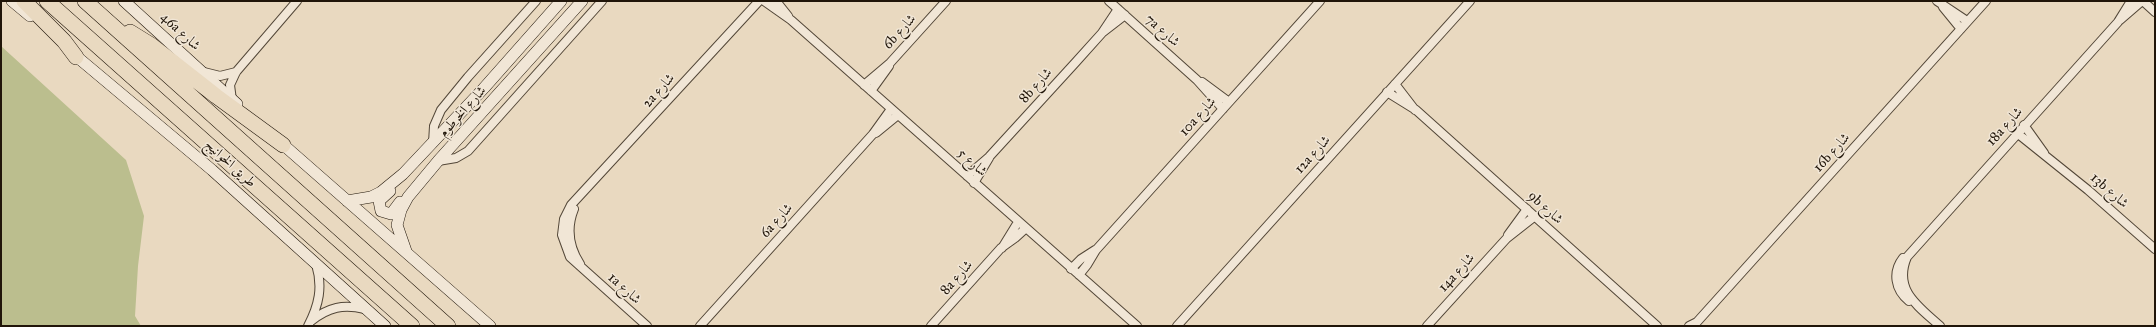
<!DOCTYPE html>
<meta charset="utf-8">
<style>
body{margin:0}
#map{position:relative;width:2156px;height:327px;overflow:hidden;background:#e9d9c0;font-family:"IM FELL Great Primer",serif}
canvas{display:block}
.frame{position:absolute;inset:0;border:2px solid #201509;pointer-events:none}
</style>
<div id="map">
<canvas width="2156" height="327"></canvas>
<div class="frame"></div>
</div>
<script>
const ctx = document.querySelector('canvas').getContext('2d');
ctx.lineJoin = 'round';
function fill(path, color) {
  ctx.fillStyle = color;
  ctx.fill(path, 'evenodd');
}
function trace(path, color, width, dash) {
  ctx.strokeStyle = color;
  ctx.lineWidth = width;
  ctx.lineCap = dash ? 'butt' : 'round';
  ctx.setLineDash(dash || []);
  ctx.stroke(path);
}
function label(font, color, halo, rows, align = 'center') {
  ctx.font = font + ' "IM FELL Great Primer",Amiri,serif';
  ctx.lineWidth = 3;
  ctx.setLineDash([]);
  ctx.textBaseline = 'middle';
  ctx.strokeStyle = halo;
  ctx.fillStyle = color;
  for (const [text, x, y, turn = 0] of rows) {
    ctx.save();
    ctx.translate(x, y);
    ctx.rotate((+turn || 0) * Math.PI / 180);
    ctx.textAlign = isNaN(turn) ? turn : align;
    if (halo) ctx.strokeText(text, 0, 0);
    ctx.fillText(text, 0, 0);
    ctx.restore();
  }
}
fill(new Path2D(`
 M1 46 126 160 144 216 138 266 135 316 141 326H1Z`), '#bbbe8e');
const street = new Path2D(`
 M764 1 791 20 1137 326
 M776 1 788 16
 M1109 1 1197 80 1223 109
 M1937 1 1967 21
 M2143 1 2155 12
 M1943 7 1961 29
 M2120 20 2142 1
 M1103 32 1125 15
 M204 72 220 76 236 72
 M1202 82 1229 102
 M1395 84 1415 110
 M864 85 890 63 946 1
 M871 91 889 66
 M1387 92 1416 110 1657 326
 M232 100 230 85 236 72 297 1
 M2024 125 2044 153
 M876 133 898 115
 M2017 133 2088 190 2155 249
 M433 143 434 126 441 110 468 77 536 1
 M438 161 456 158 468 151 602 1
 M967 176 989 157 1075 63 1102 33 1118 9
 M974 183 989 158
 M574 209C566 229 569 247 580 264
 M1508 235 1527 209
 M1002 248 1018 222
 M1903 258C1892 272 1895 290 1909 301
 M1071 269 1081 259 1095 250
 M1079 275 1087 265 1096 250 1320 1
 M311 321C329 307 343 304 365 309
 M308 326C319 305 323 287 316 264
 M647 326 570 257 562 235 564 219 571 205 759 1
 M700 326 873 134 891 109
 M931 326 1001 248 1015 238 1026 228
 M1177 326 1470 1
 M1427 326 1507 238 1535 216
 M1689 326 1697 322 1986 1
 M1940 326C1918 306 1893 290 1907 257L2118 22 2131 1`);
const secondary = new Path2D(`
 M12 1 30 16
 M124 1 237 104
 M70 51 212 170 385 326
 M279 141 490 326
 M390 191 379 201 381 211 391 214 400 202
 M347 201 371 197 381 192 403 174 484 88 561 1
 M406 251 397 225 401 210 408 197 438 161 582 1`);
const highway = new Path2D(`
 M24 1 64 41 76 57
 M47 1 412 326
 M85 1 448 326
 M130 32 151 45 216 96 283 145`);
trace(street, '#524637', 10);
trace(secondary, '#201509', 12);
trace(highway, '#201509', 16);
trace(street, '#f1e6d6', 8);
trace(secondary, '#f1e6d6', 11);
trace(highway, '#e9d9c0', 15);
label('14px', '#201509', '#f1e6d6', [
 ["7a شارع",1162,31,42],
 ["46a شارع",180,32,43],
 ["6b شارع",900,32,-48],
 ["8b شارع",1036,86,-48],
 ["2a شارع",659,91,-48],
 ["شارع الخرطوم",463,112,-48],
 ["10a شارع",1198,117,-48],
 ["18a شارع",2005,127,-48],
 ["16b شارع",1832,153,-48],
 ["12a شارع",1313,155,-48],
 ["شارع 5",972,163,42],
 ["طريق الخوانيج",230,164,42],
 ["13b شارع",2109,191,41],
 ["9b شارع",1545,208,42],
 ["6a شارع",777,221,-48],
 ["14a شارع",1457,273,-48],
 ["8a شارع",957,278,-48],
 ["1a شارع",624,289,42]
]);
</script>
